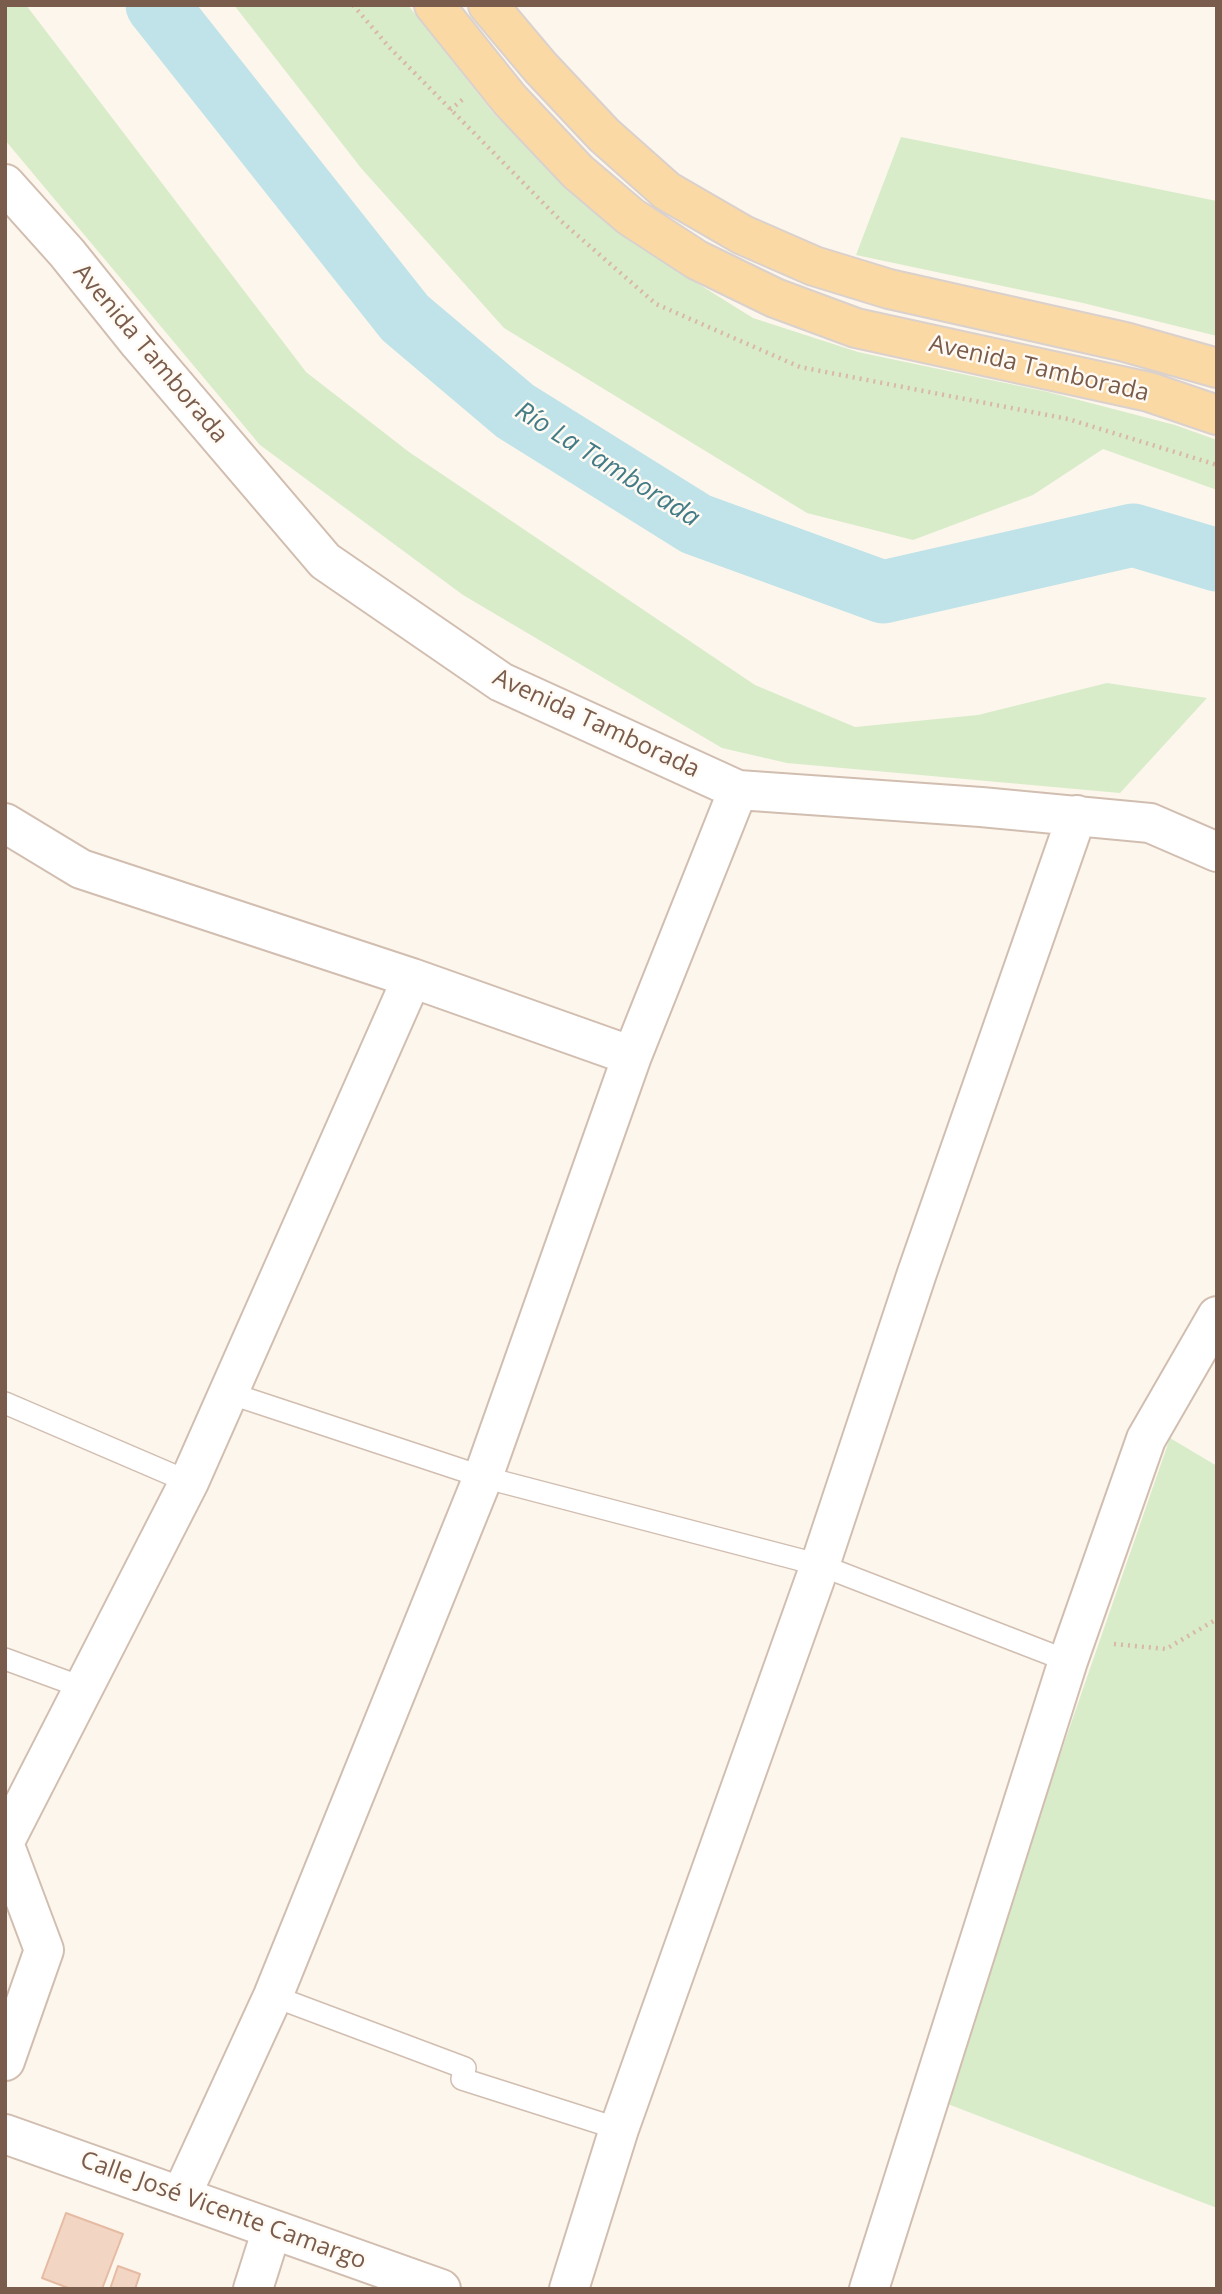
<!DOCTYPE html>
<meta charset="utf-8">
<style>
body{margin:0}
#map{position:relative;width:1222px;height:2294px;overflow:hidden;background:#fdf6ec;font-family:"Open Sans",sans-serif}
canvas{display:block}
.frame{position:absolute;inset:0;border:7px solid #7a5c4d;pointer-events:none}
</style>
<div id="map">
<canvas width="1222" height="2294"></canvas>
<div class="frame"></div>
</div>
<script>
const ctx = document.querySelector('canvas').getContext('2d');
ctx.lineJoin = 'round';
function fill(path, color) {
  ctx.fillStyle = color;
  ctx.fill(path, 'evenodd');
}
function trace(path, color, width, dash) {
  ctx.strokeStyle = color;
  ctx.lineWidth = width;
  ctx.lineCap = dash ? 'butt' : 'round';
  ctx.setLineDash(dash || []);
  ctx.stroke(path);
}
function label(font, color, halo, rows, align = 'center') {
  ctx.font = font + ' "Open Sans",sans-serif';
  ctx.lineWidth = 5;
  ctx.setLineDash([]);
  ctx.textBaseline = 'middle';
  ctx.strokeStyle = halo;
  ctx.fillStyle = color;
  for (const [text, x, y, turn = 0] of rows) {
    ctx.save();
    ctx.translate(x, y);
    ctx.rotate((+turn || 0) * Math.PI / 180);
    ctx.textAlign = isNaN(turn) ? turn : align;
    if (halo) ctx.strokeText(text, 0, 0);
    ctx.fillText(text, 0, 0);
    ctx.restore();
  }
}
fill(new Path2D(`
 M5 5H26L306 372 409 452 755 685 855 727 978 715 1107 683 1207 698 1120 793 787 763 722 748 463 595 260 445 5 140Z
 M234 5H408L495 115 574 193 660 260 753 318 858 352 1048 392 1175 425 1217 440V490L1103 449 1033 495 913 540 807 513 504 328 361 168Z
 M901 137 1217 201V336L1083 303 856 255Z
 M1170 1438 1217 1466V2208L940 2101Z`), '#d8ecc9');
trace(new Path2D(`
 M157 5 405 318 515 411 696 524 883 592 1133 535 1217 560`), '#bfe3e8', 63);
const building = new Path2D(`
 M66 2213 123 2234 102 2289H71L42 2278Z
 M118 2266 140 2274 135 2289H110Z`);
fill(building, '#f3d5c3');
trace(building, '#e6bba3', 2);
const lane = new Path2D(`
 M229 1393 483 1477 820 1565 1068 1661
 M5 1403 189 1482
 M5 1659 84 1688
 M273 1996 465 2068 462 2079 619 2129`);
const street = new Path2D(`
 M5 184 67 253 140 344 325 561 501 682 738 790 981 807 1150 823 1217 852
 M5 823 81 869 412 978 632 1056
 M5 1841 189 1482 412 978
 M5 1846 44 1950 5 2061
 M5 2134 441 2289
 M181 2196 273 1996 483 1477 632 1056 738 790
 M253 2289 272 2229
 M569 2289 619 2129 820 1565 917 1273 1077 815
 M869 2289 1068 1661 1146 1439 1217 1316`);
const primary = new Path2D(`
 M434 5 510 100 578 172 631 217 697 260 775 298 856 328 1149 392 1217 415
 M488 5 541 68 604 135 667 191 743 235 814 266 889 289 1125 342 1217 368`);
trace(lane, '#d1beb0', 24);
trace(street, '#d1beb0', 42);
trace(primary, '#dad1cd', 42);
trace(new Path2D(`
 M353 5 389 47 561 221 656 304 800 367 1068 419 1217 465
 M450 110 463 99
 M1114 1644 1166 1649 1217 1619`), '#d9b8a5', 4.5, [2, 5]);
trace(lane, '#fff', 21);
trace(street, '#fff', 38);
trace(primary, '#fbd9a5', 38);
label('24px', '#7a5c4d', '#fffaf3', [
 ["Avenida Tamborada",150,354,50],
 ["Avenida Tamborada",1039,369,13],
 ["Avenida Tamborada",596,724,25],
 ["Calle José Vicente Camargo",223,2211,20]
]);
label('italic 26px', '#437c86', '#fffaf3', [
 ["Río La Tamborada",607,465,32]
]);
</script>
